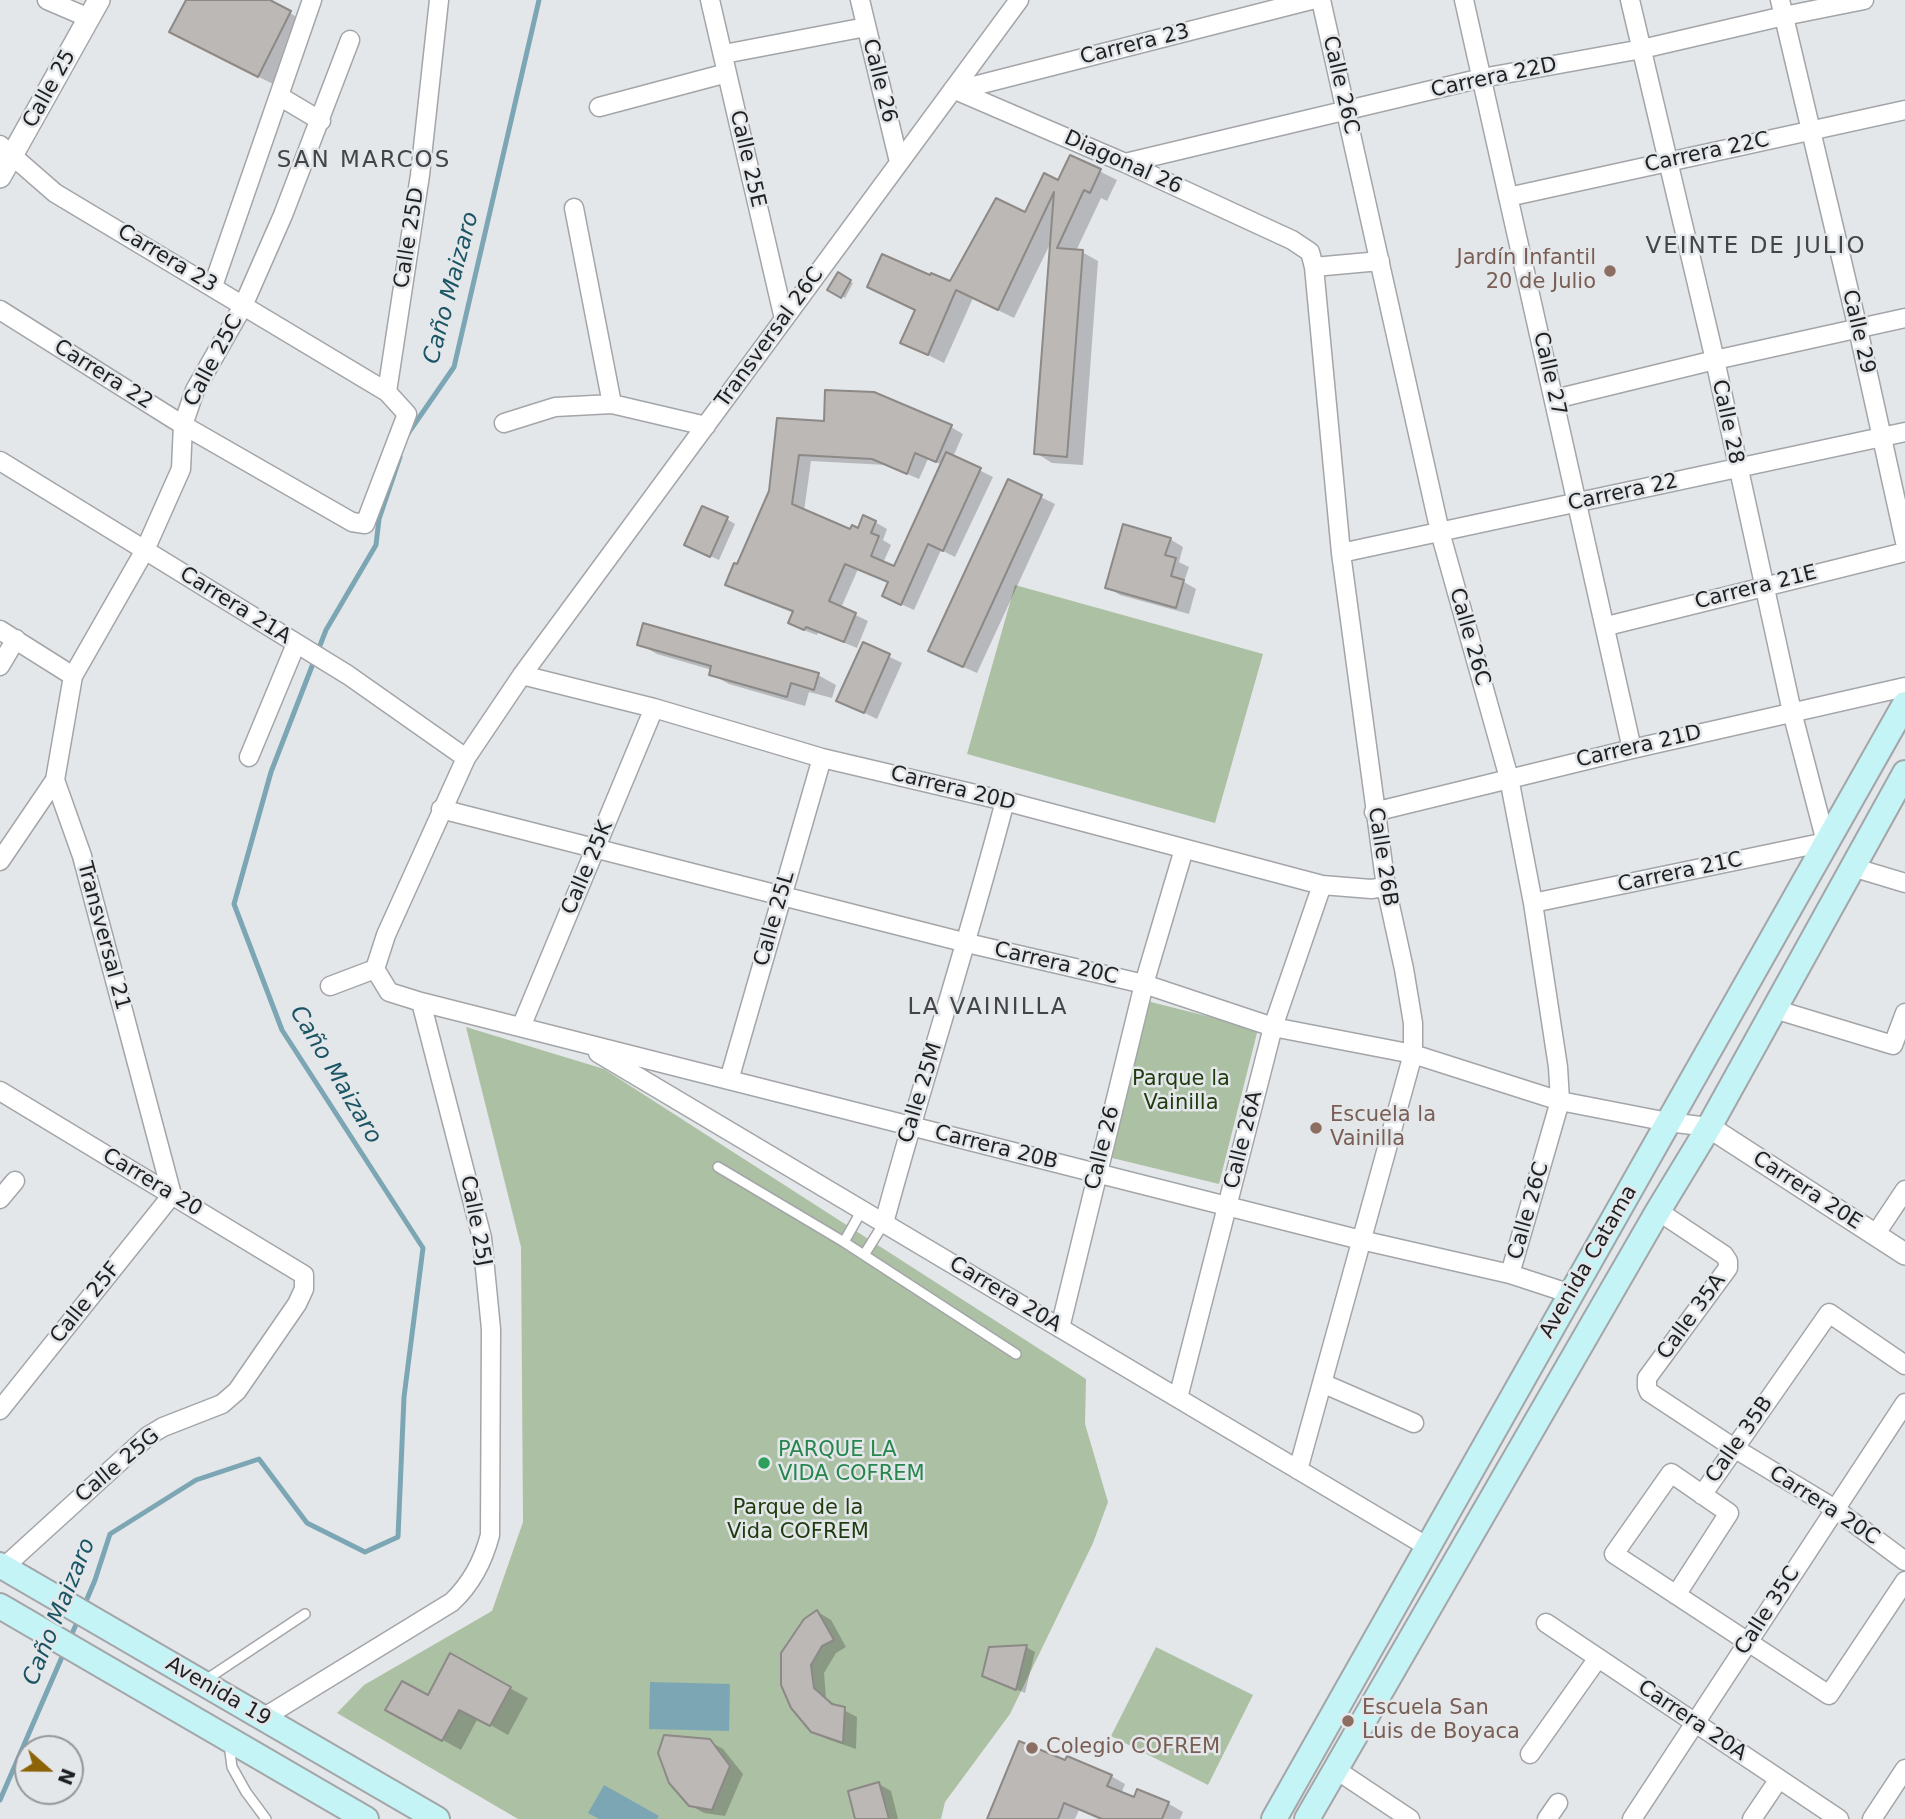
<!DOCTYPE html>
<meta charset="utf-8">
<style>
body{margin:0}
#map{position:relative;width:1905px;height:1819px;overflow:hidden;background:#e4e7ea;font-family:"DejaVu Sans",sans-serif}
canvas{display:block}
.north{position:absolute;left:14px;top:1735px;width:70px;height:70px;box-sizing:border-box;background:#e4e7ea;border:2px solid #95979a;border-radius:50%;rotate:111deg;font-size:19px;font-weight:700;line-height:28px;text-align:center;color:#1f2021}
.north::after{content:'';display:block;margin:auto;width:24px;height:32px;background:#8d6307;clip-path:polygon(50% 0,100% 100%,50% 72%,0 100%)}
</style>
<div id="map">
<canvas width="1905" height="1819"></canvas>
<div class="north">N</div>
</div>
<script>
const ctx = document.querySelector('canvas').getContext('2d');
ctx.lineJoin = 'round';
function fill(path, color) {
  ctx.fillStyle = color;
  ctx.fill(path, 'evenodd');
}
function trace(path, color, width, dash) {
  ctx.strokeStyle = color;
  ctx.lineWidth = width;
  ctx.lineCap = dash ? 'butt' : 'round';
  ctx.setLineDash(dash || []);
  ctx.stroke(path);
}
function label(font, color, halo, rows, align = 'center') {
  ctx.font = font + ' "DejaVu Sans",sans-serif';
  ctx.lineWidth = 5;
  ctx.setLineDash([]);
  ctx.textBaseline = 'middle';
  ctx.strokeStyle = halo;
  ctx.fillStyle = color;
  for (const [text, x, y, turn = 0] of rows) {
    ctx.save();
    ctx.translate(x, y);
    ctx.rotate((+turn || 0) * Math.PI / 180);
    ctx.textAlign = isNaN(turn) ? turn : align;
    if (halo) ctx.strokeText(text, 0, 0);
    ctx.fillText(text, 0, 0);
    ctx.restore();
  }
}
fill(new Path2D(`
 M1015 585 1263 654 1215 823 967 754Z
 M1143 1000 1258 1029 1219 1184 1104 1156Z
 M466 1027 604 1069 1086 1379 1085 1424 1108 1502 1093 1543 1010 1714 945 1802 941 1819H518L337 1713 364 1685 492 1611 523 1522 521 1247Z
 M1156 1647 1253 1695 1208 1785 1111 1736Z`), '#acc0a4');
fill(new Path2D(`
 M650 1682 730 1684 729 1731 649 1729Z
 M604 1785 659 1816 657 1819H599L588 1813Z`), '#7ca6b4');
fill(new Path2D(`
 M187 0H266L308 23 277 86 189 42Z
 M1071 157 1117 180 1107 201 1101 198 1076 251 1082 252 1098 261 1083 465 1052 463 1036 453 1052 240 1014 318 973 298 944 363 902 342 951 284 1059 183Z
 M838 275 853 283 845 298 830 290Z
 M779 420 951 427 963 434 953 457 993 477 955 557 941 550 914 610 896 602 889 583 858 569 841 608 868 621 857 648 818 632 817 635 803 630 791 623 794 613 740 592 727 584 738 566 771 491ZM928 459 943 465 894 568 883 563 891 545 883 540 887 529 875 522 851 531 804 511 811 461 886 465 919 479Z
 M1009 481 1055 504 977 673 943 658Z
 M727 519 735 524 719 560 695 549Z
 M1170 539 1183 547 1179 562 1189 567 1184 582 1196 589 1189 614 1120 595 1107 587Z
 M639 644 818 675 836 685 832 698 809 692 805 706 729 684 711 674 712 670 657 654Z
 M864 644 902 663 877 719 838 700Z
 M818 1612 831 1620 846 1647 836 1653 824 1673 826 1698 838 1707 857 1717 856 1749 827 1739 812 1731 792 1707Z
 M1026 1647 1035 1652 1025 1693 984 1676Z
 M451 1656 528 1698 508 1735 478 1718 461 1750 406 1720 429 1697Z
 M709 1741 723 1749 743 1774 725 1816 704 1813 690 1805Z
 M1066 1763 1111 1776 1125 1784 1121 1794 1135 1799 1138 1791 1169 1804 1183 1812 1180 1819H1098L1079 1810 1075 1819H989Z
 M879 1784 891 1791 898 1819H858Z`), '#0003');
trace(new Path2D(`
 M407 435 454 367 539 0
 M84 1606 95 1580 110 1534 196 1480 259 1459 307 1523 365 1552 398 1537 404 1397 423 1248 282 1030 234 904 271 772 326 630 376 545 379 519 400 457
 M70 1638 79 1618
 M0 1800 65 1650`), '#7ca6b4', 5);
const building = new Path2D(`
 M186 0H270L291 11 258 77 169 32Z
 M1070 155 1101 169 1090 193 1084 190 1057 248 1083 250 1067 457 1034 454 1054 192 998 310 956 290 928 355 900 343 915 310 867 287 882 254 930 275 931 273 950 281 996 198 1025 212 1044 173 1058 180Z
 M838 272 851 280 841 298 827 290Z
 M825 390 874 392 952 425 936 462 915 453 907 474 872 459 799 455 792 504 850 529 852 525 858 528 863 515 876 521 871 533 879 536 871 556 894 566 946 452 981 468 943 551 928 544 901 605 882 596 888 582 845 564 829 601 856 613 844 642 806 627 804 630 788 623 793 611 725 585 734 563 737 564 769 491 777 418 824 421Z
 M1008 479 1042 495 963 667 928 651Z
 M702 506 728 517 710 557 684 545Z
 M1123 524 1171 538 1165 555 1176 558 1171 576 1184 580 1176 608 1105 588Z
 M643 623 819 673 814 690 791 683 787 697 709 675 711 666 637 645Z
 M863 642 890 654 864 713 836 701Z
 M817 1610 834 1640 822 1646 811 1665 814 1688 832 1704 845 1707 843 1743 811 1732 791 1708 781 1685V1653L804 1619Z
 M1027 1645 1016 1690 982 1676 989 1647Z
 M450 1653 511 1687 490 1726 459 1710 442 1741 385 1710 402 1681 428 1695Z
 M664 1735 710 1739 730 1766 712 1810 689 1806 669 1783 658 1753Z
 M1019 1741 1065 1760 1067 1756 1112 1775 1107 1786 1134 1797 1137 1789 1169 1802 1162 1819H1102L1064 1803 1058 1819H987Z
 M879 1782 889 1819H855L848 1791Z`);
fill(building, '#bbb8b6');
trace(building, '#8c8987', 2);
const service = new Path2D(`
 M718 1167 844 1242 1016 1354
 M844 1242 862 1210
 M864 1255 884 1223
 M204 1681 305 1614
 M229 1744 232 1767 246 1792 266 1819`);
const minor = new Path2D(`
 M47 0 89 18
 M710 0 784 319
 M860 0 899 162
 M1019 0 522 675 466 758 386 935 375 969 389 992 421 1002 1361 1240 1510 1274 1571 1294
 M1321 0 1440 532 1509 778 1533 903 1558 1067 1560 1101 1510 1274
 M1464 0 1632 749
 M1780 0 1858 329 1905 542
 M724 54 866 27
 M953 89 1125 163 1292 240 1310 252 1314 267 1341 553 1386 887 1404 969 1413 1023V1054L1298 1470
 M958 90 1311 0
 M279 96 321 121
 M599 107 727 73
 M0 145 55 193 387 392 407 414 365 524 352 522 183 425 0 310
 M1125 163 1482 78 1642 49 1784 16 1864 0
 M1508 197 1905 110
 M574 208 612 404
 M1314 267 1380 261
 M213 286 312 0
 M387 392 420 175 439 0
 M1555 399 1715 360 1905 318
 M504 423 555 407 612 404 706 426
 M0 461 348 675 466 758
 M1341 553 1905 432
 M1607 626 1905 552
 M0 630 73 676
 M0 666 16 639
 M522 675 654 708 822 758 1005 801 1322 885 1371 889 1386 887
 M249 757 296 644
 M441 809 967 943 1144 984 1273 1027 1413 1054 1560 1101 1668 1122 1709 1127
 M1374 812 1632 749 1905 687
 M0 861 55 780
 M1852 867 1905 883
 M1533 903 1826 842 1792 712 1715 360 1630 0
 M330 986 375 969
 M1774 1009 1893 1045 1905 1013
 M521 1027 654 708
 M598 1053 1428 1547
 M729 1080 822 758
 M0 1091 304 1275V1289L297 1304 237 1391 222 1404 163 1427 148 1436 4 1567
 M0 1199 15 1181
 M1658 1211 1724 1255 1728 1261V1268L1647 1378V1387L1649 1392 1734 1448 1835 1509 1905 1561
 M884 1223C922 1082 968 943 1005 801
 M1875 1235 1905 1190
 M1060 1328 1144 984 1184 849
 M1322 1383 1414 1423
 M1178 1398 1273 1027 1322 885
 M0 1410 172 1195 82 856 55 780 73 676 145 550 181 469 183 425 195 390 243 306 283 215 350 40
 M1702 1495 1829 1313 1905 1365
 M1676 1595 1729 1513 1671 1473 1614 1554 1829 1695 1905 1581
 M1546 1623 1839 1819
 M263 1718 452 1602C472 1583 483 1562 490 1535L491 1329 482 1238 421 1002
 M1530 1754 1598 1658
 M1335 1769 1410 1819
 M1547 1819 1558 1803
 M1632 1819 1905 1403
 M1752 1819 1779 1779
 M1872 1819 1905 1769`);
const tertiary = new Path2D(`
 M0 177 99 0
 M1709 1127 1905 1254`);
const secondary = new Path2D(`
 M0 1565 437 1819
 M0 1606 366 1819
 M1274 1819 1905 704
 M1307 1819 1658 1211 1709 1127 1905 773`);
trace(service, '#a3a5a8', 12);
trace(minor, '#a3a5a8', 21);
trace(tertiary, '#a3a5a8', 24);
trace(secondary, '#a3a5a8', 28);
trace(service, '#fff', 9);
trace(minor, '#fff', 18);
trace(tertiary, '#fff', 21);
trace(secondary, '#c4f4f5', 24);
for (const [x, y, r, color] of [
 [1610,271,7,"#8d6e63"],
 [1316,1128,7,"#8d6e63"],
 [764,1463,7,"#2e9e5b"],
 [1348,1721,7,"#8d6e63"],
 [1032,1748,7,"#8d6e63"]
]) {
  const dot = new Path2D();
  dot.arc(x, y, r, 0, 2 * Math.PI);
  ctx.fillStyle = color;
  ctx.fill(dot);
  trace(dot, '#e4e7ea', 2.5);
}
label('21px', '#1f2021', '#e4e7ea', [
 ["Carrera 23",1135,45,-14],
 ["Carrera 22D",1494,78,-12],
 ["Calle 26",879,81,76],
 ["Calle 26C",1340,85,77],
 ["Calle 25",50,89,-61],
 ["Carrera 22C",1707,153,-12],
 ["Calle 25E",747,159,77],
 ["Diagonal 26",1123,163,24],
 ["Calle 25D",410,238,-81],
 ["Carrera 23",167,259,31],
 ["Calle 29",1858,332,77],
 ["Transversal 26C",770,338,-54],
 ["Calle 25C",214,361,-62],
 ["Calle 27",1549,374,77],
 ["Carrera 22",103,375,32],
 ["Calle 28",1727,422,78],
 ["Carrera 22",1623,493,-12],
 ["Carrera 21E",1756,588,-14],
 ["Carrera 21A",235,606,32],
 ["Calle 26C",1469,637,74],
 ["Carrera 21D",1639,747,-13],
 ["Carrera 20D",953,789,14],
 ["Calle 26B",1382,857,81],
 ["Calle 25K",588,868,-67],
 ["Carrera 21C",1680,873,-12],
 ["Calle 25L",775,919,-74],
 ["Transversal 21",103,936,75],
 ["Carrera 20C",1056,964,13],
 ["Calle 25M",921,1093,-73],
 ["Calle 26A",1244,1140,-76],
 ["Carrera 20B",996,1148,14],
 ["Calle 26",1103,1148,-76],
 ["Carrera 20",152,1183,31],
 ["Carrera 20E",1807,1191,33],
 ["Calle 26C",1529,1211,-74],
 ["Calle 25J",475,1221,79],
 ["Avenida Catama",1589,1262,-60],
 ["Carrera 20A",1005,1295,31],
 ["Calle 25F",86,1303,-51],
 ["Calle 35A",1692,1317,-54],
 ["Calle 35B",1740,1440,-55],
 ["Calle 25G",118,1466,-40],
 ["Carrera 20C",1824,1506,33],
 ["Calle 35C",1768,1611,-57],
 ["Avenida 19",218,1692,30],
 ["Carrera 20A",1692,1721,34]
]);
label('21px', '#785e54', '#e4e7ea', [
 ["Jardín Infantil",1596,259,"right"],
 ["20 de Julio",1596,283,"right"],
 ["Escuela la",1330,1116],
 ["Vainilla",1330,1140],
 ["Escuela San",1362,1709],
 ["Luis de Boyaca",1362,1733],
 ["Colegio COFREM",1046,1748]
], 'left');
label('21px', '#1e3b0d', '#e4e7ea', [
 ["Parque la",1181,1080],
 ["Vainilla",1181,1104],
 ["Parque de la",798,1509],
 ["Vida COFREM",798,1533]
]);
label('21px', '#27864d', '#e4e7ea', [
 ["PARQUE LA",778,1451],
 ["VIDA COFREM",778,1475]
], 'left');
ctx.letterSpacing = '2px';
label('23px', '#434548', '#e4e7ea', [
 ["SAN MARCOS",364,161],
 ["VEINTE DE JULIO",1756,247],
 ["LA VAINILLA",988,1008]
]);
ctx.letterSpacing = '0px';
label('italic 23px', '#1b5565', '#e4e7ea', [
 ["Caño Maizaro",452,288,-75],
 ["Caño Maizaro",335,1075,59],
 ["Caño Maizaro",60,1612,-68]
]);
</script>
